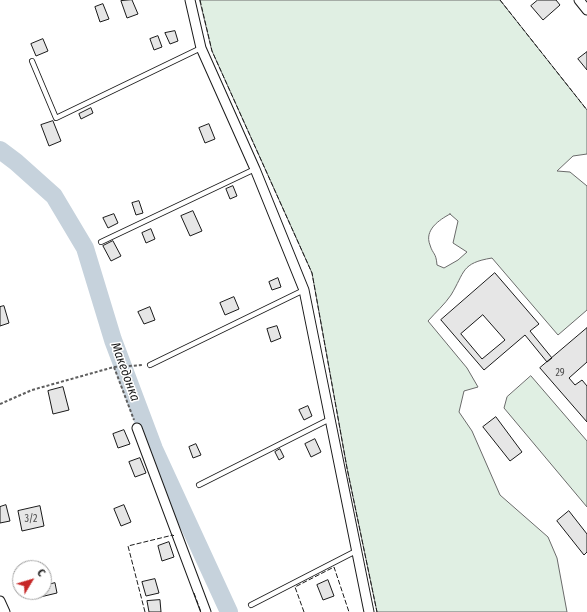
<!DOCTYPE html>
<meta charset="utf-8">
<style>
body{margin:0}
#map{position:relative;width:587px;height:612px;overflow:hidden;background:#fff;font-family:"Fira Sans Condensed",sans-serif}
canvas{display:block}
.north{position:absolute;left:12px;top:560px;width:40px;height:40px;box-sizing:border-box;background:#fff;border:1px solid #a3a3a3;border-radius:50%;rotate:52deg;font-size:11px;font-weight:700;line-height:16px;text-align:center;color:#1a1a1a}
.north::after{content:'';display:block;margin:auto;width:14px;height:18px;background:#c62828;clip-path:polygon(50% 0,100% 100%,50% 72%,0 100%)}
</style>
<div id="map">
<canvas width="587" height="612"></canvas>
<div class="north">С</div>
</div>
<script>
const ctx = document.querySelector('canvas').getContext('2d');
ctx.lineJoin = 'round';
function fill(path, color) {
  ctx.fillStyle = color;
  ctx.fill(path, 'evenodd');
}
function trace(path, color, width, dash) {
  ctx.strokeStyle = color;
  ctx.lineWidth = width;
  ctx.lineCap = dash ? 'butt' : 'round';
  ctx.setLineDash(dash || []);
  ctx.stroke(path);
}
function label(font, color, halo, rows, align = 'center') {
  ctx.font = font + ' "Fira Sans Condensed",sans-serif';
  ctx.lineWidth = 3;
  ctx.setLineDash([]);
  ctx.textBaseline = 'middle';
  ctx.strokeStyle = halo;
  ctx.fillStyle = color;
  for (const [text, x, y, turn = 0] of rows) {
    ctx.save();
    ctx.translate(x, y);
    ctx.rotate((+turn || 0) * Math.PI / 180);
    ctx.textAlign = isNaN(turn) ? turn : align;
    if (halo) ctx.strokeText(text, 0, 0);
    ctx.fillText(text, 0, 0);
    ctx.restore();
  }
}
const green = new Path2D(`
 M200 0H500L587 110V154L573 156 557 171 570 172 587 186V310L558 335 492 258C461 263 465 272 451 295 445 304 435 313 428 321L467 368 478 387 464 391 459 412 472 431 500 495 548 537 557 558 567 612H377L347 468 312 273 212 51ZM450 214 458 221 453 243 467 252 458 260 444 268 437 265C436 252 433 255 430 245 424 230 439 220 450 214Z
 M531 376 587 441V507L504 408 507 397Z`);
fill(green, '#e0efe3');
trace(green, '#6a6a6a', 1);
trace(new Path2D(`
 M0 150 16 162 54 196 85 248 113 340 154 449 229 612`), '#c6d2dc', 18);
const building = new Path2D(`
 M132 0 138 14 127 18 121 1Z
 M538 0H556L560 5 543 20 531 6Z
 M103 4 109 19 100 22 95 7Z
 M175 31 178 41 170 44 165 33Z
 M158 36 162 47 154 50 150 39Z
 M43 39 48 51 36 56 31 44Z
 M587 52V70L578 59Z
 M91 108 93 113 81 119 79 114Z
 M53 121 61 141 49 146 41 125Z
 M209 124 215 139 205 143 199 128Z
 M233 186 237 196 230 199 226 189Z
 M139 201 143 213 136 215 132 203Z
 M193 211 202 231 190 236 181 216Z
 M114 214 118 223 108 228 103 218Z
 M151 229 155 239 146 243 142 233Z
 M113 241 121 256 111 261 103 246Z
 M495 273 539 324 530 331 552 358 547 362 525 335 484 370 441 320ZM483 315 505 340 482 359 461 334Z
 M278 278 281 287 272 290 269 282Z
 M234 297 239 309 225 315 220 303Z
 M4 306 9 323 0 326V307Z
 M150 307 155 320 144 324 138 312Z
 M277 326 281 338 271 342 267 329Z
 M587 328V362L569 378 575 385 582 380 587 386V422L540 368Z
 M63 387 69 410 53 414 48 391Z
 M308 406 312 416 304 420 299 410Z
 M496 417 522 452 510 461 483 427Z
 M124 430 130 444 118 448 113 434Z
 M315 439 321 452 311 457 305 444Z
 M196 444 201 455 193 458 189 447Z
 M280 449 284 457 279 460 275 452Z
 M140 458 146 473 135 477 129 462Z
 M6 505 10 521 0 523V507Z
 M124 505 131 522 121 526 114 509Z
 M40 506 44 526 22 531 18 511Z
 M569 511 587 534V552L584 555 557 521Z
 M169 542 174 557 162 561 158 546Z
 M155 579 159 593 146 596 142 582Z
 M328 580 334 596 323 600 317 585Z
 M55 583 57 593 36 598 34 592H44V586Z
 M160 600 161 612H149L147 601Z`);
fill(building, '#e6e6e6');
trace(building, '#1a1a1a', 1);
const service = new Path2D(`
 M32 61 56 118 201 48
 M101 242 255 169
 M150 365 304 290
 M199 485 330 419
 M251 605 356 551`);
const minor = new Path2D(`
 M190 0 201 48 255 169 304 290 369 612
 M579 0 587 10
 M137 428 206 612
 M0 601 5 612`);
trace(service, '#1a1a1a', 6);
trace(minor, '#1a1a1a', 11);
trace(new Path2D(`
 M114 367 134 420
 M0 404 32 390 114 367 143 365`), '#5f5f5f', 2, [3, 2]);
trace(service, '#fff', 4.5);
trace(minor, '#fff', 9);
trace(new Path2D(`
 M200 0 212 51 312 273 347 468 377 612
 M500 0 587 110
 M194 593 201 612
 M145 612 128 546 173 535 174 536
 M304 612 295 587 334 567 349 612`), '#1a1a1a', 1, [5, 2]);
label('10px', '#4d4d4d', null, [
 ["29",560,373],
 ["3/2",31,519]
]);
label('italic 13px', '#1a1a1a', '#fff', [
 ["Македонка",125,372,70]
]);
</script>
